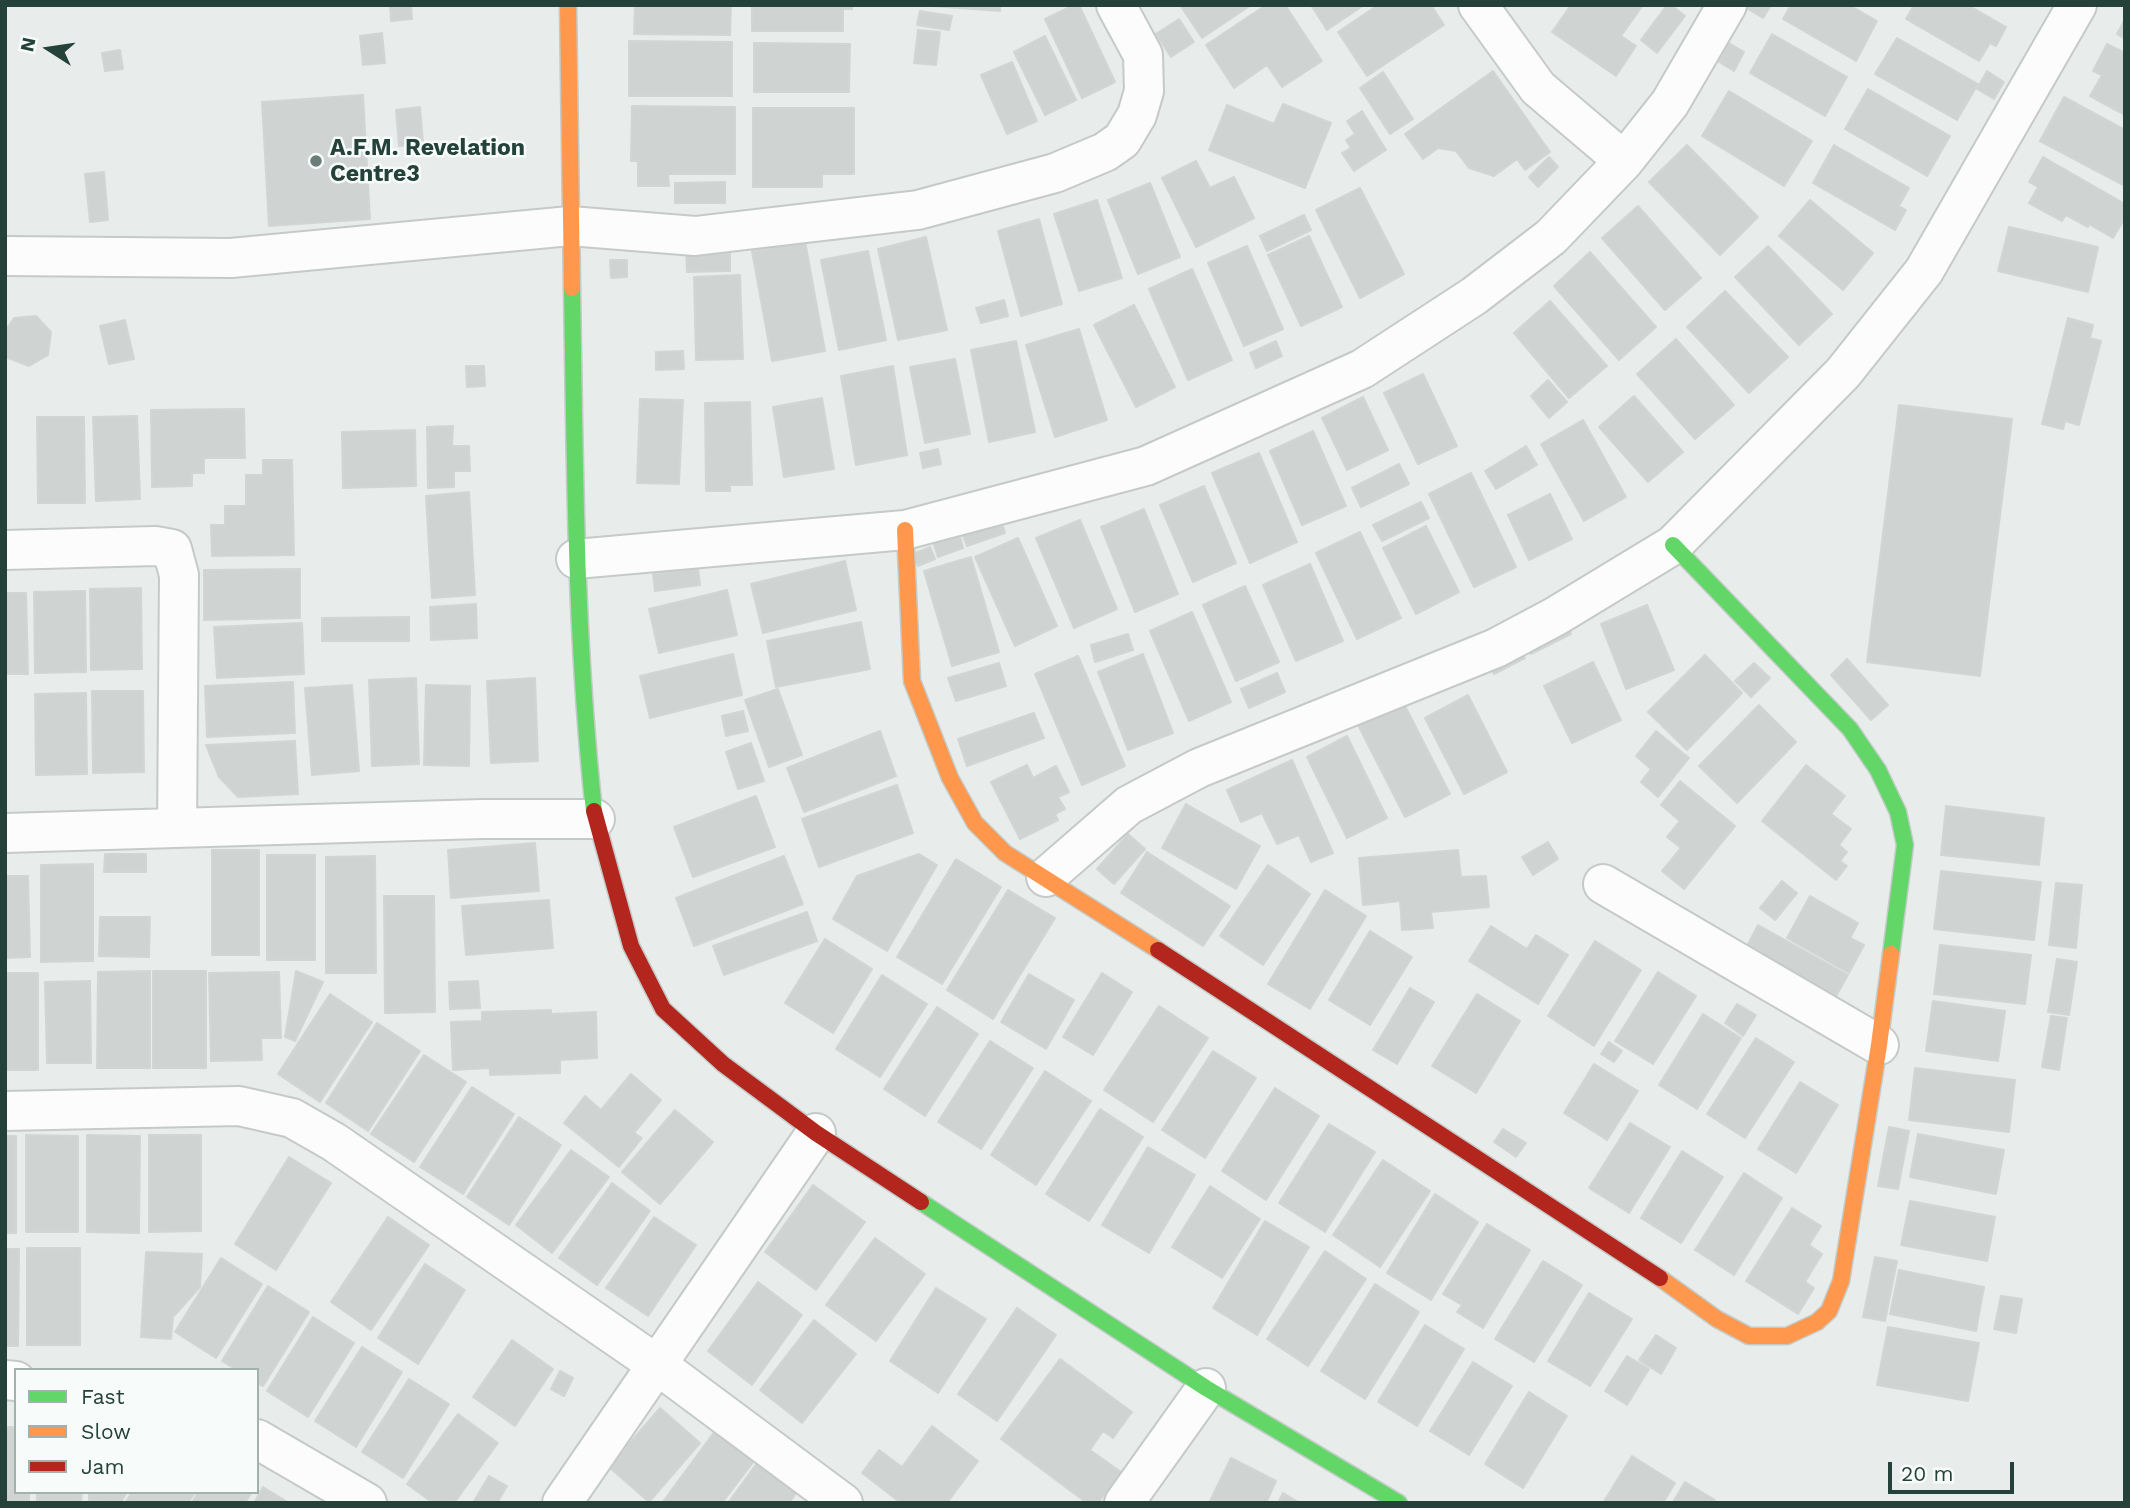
<!DOCTYPE html>
<style>
body{margin:0}
#map{position:relative;width:2130px;height:1508px;overflow:hidden;background:#e8edeb;font-family:"Work Sans",sans-serif}
canvas{display:block}
.frame{position:absolute;inset:0;border:7px solid #24423a;pointer-events:none}
.legend{position:absolute;left:14px;top:1368px;width:245px;height:126px;box-sizing:border-box;background:#f7fbf9;border:2px solid #a3b1ad;margin:0;padding:9px 12px;list-style:none;font-size:21px;color:#24423a}
.legend li{display:flex;align-items:center;gap:14px;height:35px}
.legend b{width:35px;border:2px solid #a3b1ad}
.north{position:absolute;left:14px;top:14px;width:70px;height:70px;-webkit-text-stroke:5px #f7fbf9;paint-order:stroke;rotate:282deg;font-size:19px;font-weight:700;line-height:28px;text-align:center;color:#24423a}
.north::after{content:'';display:block;margin:auto;width:24px;height:32px;background:#24423a;clip-path:polygon(50% 0,100% 100%,50% 72%,0 100%)}
.scale{position:absolute;left:1888px;top:1462px;width:126px;height:32px;box-sizing:border-box;border:4px solid #24423a;border-top:0;padding-left:9px;font-size:21px;line-height:24px;white-space:nowrap;color:#24423a;-webkit-text-stroke:5px #f7fbf9;paint-order:stroke}
</style>
<div id="map">
<canvas width="2130" height="1508"></canvas>
<div class="frame"></div>
<ul class="legend">
<li><b style="height:9px;background:#63d668"></b>Fast</li>
<li><b style="height:9px;background:#ff974d"></b>Slow</li>
<li><b style="height:9px;background:#b3261e"></b>Jam</li>
</ul>
<div class="north">N</div>
<div class="scale">20 m</div>
</div>
<script>
const ctx = document.querySelector('canvas').getContext('2d');
ctx.lineJoin = 'round';
function fill(path, color) {
  ctx.fillStyle = color;
  ctx.fill(path, 'evenodd');
}
function trace(path, color, width, dash) {
  ctx.strokeStyle = color;
  ctx.lineWidth = width;
  ctx.lineCap = dash ? 'butt' : 'round';
  ctx.setLineDash(dash || []);
  ctx.stroke(path);
}
function label(font, color, halo, rows, align = 'center') {
  ctx.font = font + ' "Work Sans",sans-serif';
  ctx.lineWidth = 5;
  ctx.setLineDash([]);
  ctx.textBaseline = 'middle';
  ctx.strokeStyle = halo;
  ctx.fillStyle = color;
  for (const [text, x, y, turn = 0] of rows) {
    ctx.save();
    ctx.translate(x, y);
    ctx.rotate((+turn || 0) * Math.PI / 180);
    ctx.textAlign = isNaN(turn) ? turn : align;
    if (halo) ctx.strokeText(text, 0, 0);
    ctx.fillText(text, 0, 0);
    ctx.restore();
  }
}
const building = new Path2D(`
 M390 5H411L412 19 391 21Z
 M635 5H731L730 35 634 34Z
 M752 5H852V9H843V31H752Z
 M918 5H1000V11Z
 M1074 5H1079L1115 82 1082 98 1045 19Z
 M1180 5H1251L1202 38Z
 M1266 5H1285L1322 61 1282 87 1267 65 1234 88 1206 45Z
 M1311 5H1364L1327 30Z
 M1378 5H1431L1444 25 1367 76 1338 32Z
 M1571 5H1643L1621 36 1636 46 1616 76 1552 32Z
 M1667 5H1671L1685 16 1657 53 1641 40Z
 M1750 5H1771L1763 18 1748 9Z
 M1791 5H1849L1877 21 1856 61 1783 19Z
 M1914 5H1968L2006 27 1996 46 1990 43 1979 61 1906 19Z
 M920 11 952 16 949 30 917 25Z
 M1179 19 1194 42 1171 57 1156 34Z
 M2125 19V39L2117 34Z
 M918 30 940 32 936 65 914 63Z
 M382 33 385 63 363 65 360 36Z
 M1772 34 1847 77 1825 116 1750 73Z
 M1045 36 1076 100 1045 115 1014 52Z
 M1897 38 1978 84 1957 120 1875 74Z
 M629 41 732 42V96H629Z
 M754 43 850 44 849 92H754Z
 M1729 43 1744 52 1734 71 1719 62Z
 M2107 44 2125 53V115L2090 96 2102 75 2093 71Z
 M120 50 123 69 105 71 102 53Z
 M1012 62 1037 121 1007 134 981 75Z
 M1493 71 1550 152 1525 170 1517 159 1494 176 1469 168 1456 151 1438 148 1423 159 1405 134Z
 M1987 71 2004 82 1994 99 1977 89Z
 M1383 72 1413 119 1390 134 1360 88Z
 M1868 89 1950 136 1927 176 1845 129Z
 M1729 91 1812 141 1784 186 1702 136Z
 M363 95 370 219 269 226 262 102Z
 M2064 97 2125 130V186L2040 141Z
 M1283 104 1331 123 1305 188 1209 150 1227 105 1274 124Z
 M632 106 735 107V174H668L669 186H638V161H631Z
 M420 107 423 143 399 146 396 110Z
 M753 108H854V174H822V187H753Z
 M1362 111 1386 150 1354 171 1342 153 1351 148 1346 140 1355 134 1347 121Z
 M1687 145 1758 217 1720 255 1649 182Z
 M1834 145 1909 188 1899 206 1906 210 1895 230 1813 183Z
 M1549 157 1558 167 1538 187 1529 177Z
 M2043 157 2125 204V218L2113 238 2089 224 2088 227 2066 215 2062 221 2029 203 2038 187 2029 182Z
 M1196 161 1210 188 1234 177 1254 218 1196 247 1162 178Z
 M104 172 108 220 90 222 85 174Z
 M725 182V203H675V183Z
 M1150 183 1180 257 1138 274 1108 200Z
 M1360 188 1404 274 1360 298 1316 210Z
 M1097 200 1122 278 1079 291 1054 214Z
 M1810 200 1873 253 1843 290 1779 236Z
 M1638 206 1701 278 1665 310 1602 238Z
 M1304 215 1311 230 1267 251 1260 236Z
 M1039 219 1062 304 1021 316 998 231Z
 M2009 227 2098 247 2088 292 1998 271Z
 M1309 236 1342 307 1301 326 1268 255Z
 M926 237 947 330 898 340 878 249Z
 M805 241 825 351 772 361 752 251Z
 M1247 246 1283 329 1244 346 1208 263Z
 M1768 246 1832 314 1799 345 1735 277Z
 M730 249V271L687 272 686 250Z
 M868 251 886 340 839 350 821 260Z
 M1590 252 1656 327 1619 360 1554 286Z
 M610 260H627V277L611 278Z
 M1192 269 1232 360 1188 380 1149 289Z
 M740 275 743 359 696 360 694 277Z
 M1725 291 1788 357 1749 393 1687 327Z
 M1004 300 1008 316 981 323 976 308Z
 M1550 301 1607 366 1569 398 1514 333Z
 M1134 305 1175 387 1136 407 1094 325Z
 M36 316 51 332 48 355 29 366 8 358 5 348V331L14 318Z
 M2068 318 2093 325 2090 338 2101 341 2079 425 2065 421 2063 429 2042 424Z
 M125 320 134 359 109 364 100 326Z
 M1079 329 1107 420 1055 437 1026 345Z
 M1676 339 1734 405 1695 439 1637 374Z
 M1016 341 1035 432 989 442 971 350Z
 M1276 341 1282 356 1256 368 1250 353Z
 M683 351 684 369 656 370V352Z
 M955 359 970 434 925 443 910 367Z
 M466 366H484L485 386 467 387Z
 M893 366 907 455 856 465 841 376Z
 M1423 374 1457 446 1418 464 1384 393Z
 M1548 380 1567 402 1549 418 1531 396Z
 M1634 396 1683 452 1648 482 1599 427Z
 M1363 397 1388 450 1347 470 1322 418Z
 M822 398 834 469 784 477 773 407Z
 M640 399 683 400 679 484 637 483Z
 M750 402 752 485H730V491H706L705 403Z
 M1899 405 2012 419 1980 676 1867 662Z
 M244 409 245 458H204V473H192V486L152 487 151 410Z
 M137 416 140 499 96 501 93 417Z
 M37 417H84L85 503H38Z
 M1583 420 1626 497 1584 521 1541 444Z
 M453 426 452 446H469L470 471H454V487L428 488 427 427Z
 M415 430 416 486 343 488 342 432Z
 M1313 431 1346 506 1302 525 1270 451Z
 M1526 446 1537 465 1496 489 1485 471Z
 M938 449 941 464 923 468 920 453Z
 M1259 453 1297 542 1250 563 1212 473Z
 M263 460H292L294 555 212 556 211 525H225V506H246V475H263Z
 M1399 464 1409 484 1361 507 1352 488Z
 M1471 473 1516 567 1474 587 1429 494Z
 M1204 486 1236 563 1193 582 1160 505Z
 M469 492 475 595 432 598 426 496Z
 M1550 494 1572 539 1529 560 1508 515Z
 M1421 502 1429 518 1382 541 1373 525Z
 M1144 509 1178 594 1135 612 1101 527Z
 M1000 517 1005 533 967 546 961 531Z
 M1080 520 1117 609 1074 628 1036 538Z
 M1426 526 1459 592 1416 614 1383 548Z
 M1360 532 1401 618 1357 639 1316 553Z
 M959 533 963 548 938 557 933 542Z
 M1018 538 1057 626 1015 646 975 557Z
 M930 547 935 559 918 566 913 554Z
 M971 557 999 652 952 666 924 571Z
 M845 561 856 610 763 633 751 584Z
 M1310 564 1343 641 1296 661 1263 585Z
 M698 568 700 585 655 591 653 574Z
 M300 569V618L204 620V570Z
 M1245 586 1279 662 1236 681 1203 605Z
 M141 588 142 669 91 670 90 589Z
 M727 590 737 635 659 653 649 609Z
 M85 591 86 672 35 673 34 592Z
 M5 593H26L28 674H5Z
 M476 604 477 638 431 640 430 607Z
 M1647 605 1674 670 1626 689 1601 624Z
 M1192 612 1231 702 1189 721 1150 631Z
 M409 617V641H322V618Z
 M1563 619 1571 634 1531 654 1524 638Z
 M861 622 870 669 776 687 767 641Z
 M302 623 304 674 217 678 214 627Z
 M1128 634 1133 650 1095 662 1091 645Z
 M1517 643 1525 658 1494 674 1486 658Z
 M733 654 742 695 650 718 640 676Z
 M1143 654 1173 733 1128 750 1098 672Z
 M1705 655 1742 693 1687 750 1648 712Z
 M1078 656 1125 766 1082 785 1035 674Z
 M1847 659 1888 705 1871 720 1831 675Z
 M1593 662 1621 720 1572 743 1544 686Z
 M999 663 1006 686 956 701 948 678Z
 M1754 663 1770 678 1751 697 1735 681Z
 M1277 673 1285 692 1249 708 1241 689Z
 M416 678 419 764 372 766 369 680Z
 M535 678 538 761 491 763 487 681Z
 M293 682 295 733 207 737 205 686Z
 M352 685 359 771 312 775 305 688Z
 M426 685 470 686 469 766 424 765Z
 M778 689 802 755 769 767 745 700Z
 M92 691H143L144 772 93 773Z
 M86 693 87 774 36 775 35 694Z
 M1468 695 1507 772 1464 794 1425 718Z
 M1403 702 1450 794 1405 817 1358 725Z
 M1759 705 1796 742 1737 803 1699 766Z
 M743 711 748 731 726 736 722 716Z
 M1034 713 1044 738 967 766 958 739Z
 M880 731 896 776 804 812 787 768Z
 M1656 731 1689 758 1658 797 1641 782 1651 769 1636 756Z
 M1347 736 1387 818 1347 838 1307 757Z
 M295 741 298 794 238 797 219 777 206 745Z
 M751 743 764 781 738 789 726 752Z
 M1292 760 1333 853 1311 862 1299 835 1277 844 1262 813 1241 822 1227 790Z
 M1027 765 1033 778 1056 766 1069 792 1058 797 1065 809 1055 814 1058 820 1020 839 991 782Z
 M1806 765 1845 796 1831 814 1851 829 1839 845 1847 852 1840 861 1847 866 1836 880 1762 821Z
 M1680 781 1735 826 1684 889 1662 871 1681 848 1667 837 1680 821 1661 805Z
 M897 785 913 833 819 867 802 819Z
 M756 796 775 847 693 877 674 827Z
 M1186 804 1260 846 1236 889 1162 848Z
 M1946 806 2044 818 2039 865 1941 855Z
 M1128 834 1145 849 1114 884 1097 869Z
 M1548 842 1558 859 1533 875 1522 857Z
 M535 843 539 891 451 898 448 850Z
 M212 850H259V955H212Z
 M1458 850 1461 877 1486 876 1489 907 1431 912 1433 928 1402 930 1400 901 1363 905 1359 858Z
 M1147 852 1230 906 1203 946 1121 893Z
 M105 854H146V872H104Z
 M919 854 937 865 887 951 833 919 857 876Z
 M267 855H315V960H267Z
 M375 856 376 973H326V857Z
 M784 856 803 904 694 946 676 898Z
 M956 859 1001 887 942 984 897 957Z
 M93 864V961L41 962V865Z
 M1268 865 1310 894 1263 965 1220 936Z
 M1941 871 2041 882 2034 940 1934 929Z
 M5 876H28L30 957 5 958Z
 M1782 881 1797 893 1775 920 1760 908Z
 M2056 883 2082 885 2076 948 2049 945Z
 M1008 890 1055 918 993 1019 947 990Z
 M1325 890 1366 916 1310 1009 1268 984Z
 M384 896H434L435 1012 385 1013Z
 M1810 896 1858 923 1850 938 1864 945 1849 973 1787 938Z
 M549 900 553 948 466 955 462 906Z
 M807 912 817 941 724 975 713 946Z
 M100 917H150L149 957 99 956Z
 M1758 925 1848 975 1835 998 1746 948Z
 M1491 926 1527 949 1536 935 1568 955 1538 1004 1469 961Z
 M1370 931 1412 957 1370 1025 1329 1000Z
 M825 939 872 969 833 1033 785 1003Z
 M1595 941 1641 970 1594 1046 1548 1016Z
 M1940 945 2031 955 2025 1004 1934 994Z
 M2057 959 2077 962 2069 1015 2048 1012Z
 M150 971V1068H97L98 972Z
 M153 971H206V1068H153Z
 M296 971 323 982 295 1041 285 1037Z
 M279 972 281 1038H261L262 1060 211 1061 209 973Z
 M1658 972 1696 996 1653 1064 1615 1041Z
 M5 973H38V1070H5Z
 M1102 973 1132 992 1093 1055 1063 1037Z
 M1029 974 1074 1000 1046 1049 1001 1022Z
 M882 975 927 1004 880 1077 836 1049Z
 M90 981 91 1063H47L45 982Z
 M478 981 480 1008 450 1009 449 982Z
 M1410 988 1434 1002 1397 1064 1373 1050Z
 M330 994 372 1022 320 1102 278 1074Z
 M1477 994 1520 1021 1476 1093 1432 1066Z
 M1933 1001 2005 1011 1998 1061 1926 1051Z
 M1737 1004 1756 1015 1743 1036 1725 1023Z
 M1159 1006 1208 1038 1153 1122 1104 1090Z
 M937 1007 978 1034 925 1116 884 1089Z
 M551 1010V1014L596 1012 597 1058 560 1060V1073L490 1075V1068L453 1070 451 1022 482 1021V1012Z
 M1703 1014 1741 1038 1697 1109 1659 1085Z
 M2051 1016 2067 1018 2059 1070 2042 1067Z
 M377 1023 420 1051 368 1131 326 1103Z
 M1756 1038 1794 1062 1745 1138 1707 1114Z
 M990 1041 1033 1068 981 1149 938 1122Z
 M1609 1042 1622 1051 1614 1062 1601 1054Z
 M1213 1051 1256 1078 1205 1158 1162 1130Z
 M424 1055 466 1082 414 1162 371 1134Z
 M1594 1064 1638 1091 1607 1140 1564 1113Z
 M1915 1068 2015 1080 2009 1132 1909 1120Z
 M1045 1071 1091 1101 1036 1185 991 1155Z
 M631 1074 661 1100 634 1133 642 1138 619 1167 564 1123 585 1096 601 1110Z
 M1800 1082 1838 1105 1796 1173 1758 1149Z
 M472 1087 514 1114 463 1194 420 1167Z
 M1275 1088 1319 1116 1266 1200 1222 1171Z
 M1100 1109 1143 1137 1089 1221 1046 1194Z
 M675 1110 713 1142 660 1204 622 1172Z
 M519 1117 561 1145 509 1225 467 1197Z
 M1630 1123 1670 1147 1629 1213 1589 1188Z
 M1329 1124 1375 1152 1325 1232 1279 1203Z
 M1889 1127 1909 1131 1898 1189 1878 1186Z
 M1503 1129 1526 1143 1516 1157 1494 1142Z
 M1918 1134 2004 1150 1996 1194 1910 1177Z
 M26 1135 78 1136V1232H26Z
 M87 1135 140 1136 139 1233 87 1232Z
 M149 1135H201V1231L149 1232Z
 M5 1136H16V1233H5Z
 M1148 1147 1195 1175 1149 1253 1102 1225Z
 M571 1150 609 1177 552 1253 516 1225Z
 M1682 1151 1723 1177 1681 1243 1641 1218Z
 M289 1157 331 1183 276 1270 235 1244Z
 M1383 1160 1430 1191 1380 1267 1333 1235Z
 M1744 1173 1782 1198 1734 1275 1695 1250Z
 M612 1183 650 1211 597 1285 559 1258Z
 M813 1185 865 1222 816 1290 765 1252Z
 M1210 1186 1260 1219 1222 1278 1172 1247Z
 M1435 1194 1478 1222 1431 1300 1387 1273Z
 M1910 1201 1995 1217 1987 1261 1901 1245Z
 M1792 1208 1821 1226 1809 1245 1822 1254 1805 1282 1814 1288 1798 1314 1746 1281Z
 M388 1217 429 1245 371 1330 331 1302Z
 M654 1217 696 1245 648 1316 606 1288Z
 M1265 1221 1309 1247 1257 1335 1213 1308Z
 M1487 1224 1530 1250 1483 1328 1457 1312 1462 1305 1443 1294Z
 M875 1238 925 1274 876 1341 826 1305Z
 M27 1248H80V1345H27Z
 M5 1249H19L18 1346H5Z
 M1325 1251 1366 1279 1308 1366 1267 1339Z
 M146 1252 202 1254 200 1287 173 1317 171 1339 141 1337Z
 M1875 1257 1897 1261 1885 1321 1863 1317Z
 M221 1258 262 1284 216 1358 175 1332Z
 M1543 1261 1582 1285 1534 1362 1495 1339Z
 M425 1264 465 1290 418 1364 378 1338Z
 M1899 1270 1984 1287 1976 1331 1890 1314Z
 M758 1282 802 1315 752 1385 708 1351Z
 M1375 1284 1419 1312 1365 1399 1321 1371Z
 M268 1286 309 1312 263 1386 257 1383V1370H237L222 1361Z
 M936 1288 986 1319 938 1393 890 1361Z
 M1589 1293 1632 1319 1590 1386 1548 1361Z
 M2001 1296 2022 1299 2016 1333 1994 1329Z
 M1017 1308 1056 1335 997 1421 958 1394Z
 M313 1317 354 1343 308 1417 267 1391Z
 M814 1320 856 1354 802 1423 760 1390Z
 M1425 1325 1464 1349 1417 1426 1378 1402Z
 M1888 1327 1979 1343 1968 1401 1877 1385Z
 M1656 1335 1676 1348 1661 1374 1639 1360Z
 M512 1340 553 1369 515 1426 473 1397Z
 M362 1347 402 1372 356 1447 315 1421Z
 M1627 1356 1649 1369 1627 1405 1605 1391Z
 M1060 1359 1132 1412 1113 1438 1103 1431 1090 1450 1121 1472 1098 1503H1087L1001 1439Z
 M1473 1362 1512 1386 1469 1455 1430 1431Z
 M560 1371 573 1378 564 1396 551 1389Z
 M409 1379 449 1404 403 1478 362 1452Z
 M1529 1392 1567 1416 1523 1488 1485 1464Z
 M660 1408 700 1443 649 1502 609 1467Z
 M458 1414 498 1443 454 1503H433L407 1484Z
 M932 1426 978 1461 947 1503H901L862 1473 879 1450 902 1467Z
 M5 1427H16V1492H29V1503H5Z
 M715 1431 754 1461 722 1503H662Z
 M1632 1456 1675 1483 1663 1503H1603Z
 M1231 1458 1276 1481 1266 1503H1209Z
 M757 1463 797 1492 789 1503H728Z
 M489 1476 507 1486 497 1503H477L474 1501Z
 M1685 1482 1715 1500 1713 1503 1673 1502Z
 M263 1487 289 1503H254Z
 M37 1492H82L81 1502 37 1501Z
 M89 1492H127L121 1502 89 1500Z
 M132 1492H195L188 1503H125Z
 M198 1492H252L245 1503H192Z
 M1283 1493 1300 1503H1278Z`);
fill(building, '#cfd4d2');
trace(building, '#d1d6d4', 2);
const street = new Path2D(`
 M1478 5 1538 88 1624 161
 M5 256 231 258 570 226 695 236 918 210 1055 173 1105 152 1122 140 1137 115 1144 91 1143 55 1116 5
 M5 550 155 546 172 549 179 575 177 828
 M576 559 905 530 1146 466 1362 369 1474 296 1551 237 1624 161 1670 103 1727 5
 M5 833 482 819H595
 M1046 877 1129 805 1199 768 1496 648 1556 616 1673 545 1843 373 1924 271 2077 5
 M1603 884 1879 1045
 M5 1111 239 1106 292 1118 334 1142 656 1364 843 1503
 M5 1380 16 1381
 M257 1439 367 1503
 M562 1503 816 1133
 M1124 1503 1206 1388`);
const fast = new Path2D(`
 M572 288C575 463 575 637 594 811
 M1673 545 1850 729 1878 770 1898 812 1905 845 1891 954
 M921 1202 1206 1388 1399 1503`);
const slow = new Path2D(`
 M568 5 572 288
 M905 530 912 681 950 778 975 823 1005 853 1158 950
 M1660 1278 1717 1319 1749 1336H1787L1817 1322 1829 1311 1841 1281 1879 1045 1891 954`);
const jam = new Path2D(`
 M594 811 631 946 663 1009 723 1064 816 1133 921 1202
 M1158 950 1660 1278`);
trace(street, '#c5cac8', 42);
trace(fast, '#c3cbc8', 19);
trace(slow, '#c3cbc8', 19);
trace(jam, '#c3cbc8', 19);
trace(street, '#fcfcfc', 38);
trace(fast, '#63d668', 16);
trace(slow, '#ff974d', 16);
trace(jam, '#b3261e', 16);
for (const [x, y, r, color] of [
 [316,161,7,"#697e78"]
]) {
  const dot = new Path2D();
  dot.arc(x, y, r, 0, 2 * Math.PI);
  ctx.fillStyle = color;
  ctx.fill(dot);
  trace(dot, '#f7fbf9', 2.5);
}
label('bold 23px', '#24423a', '#f7fbf9', [
 ["A.F.M. Revelation",330,148],
 ["Centre3",330,174]
], 'left');
</script>
